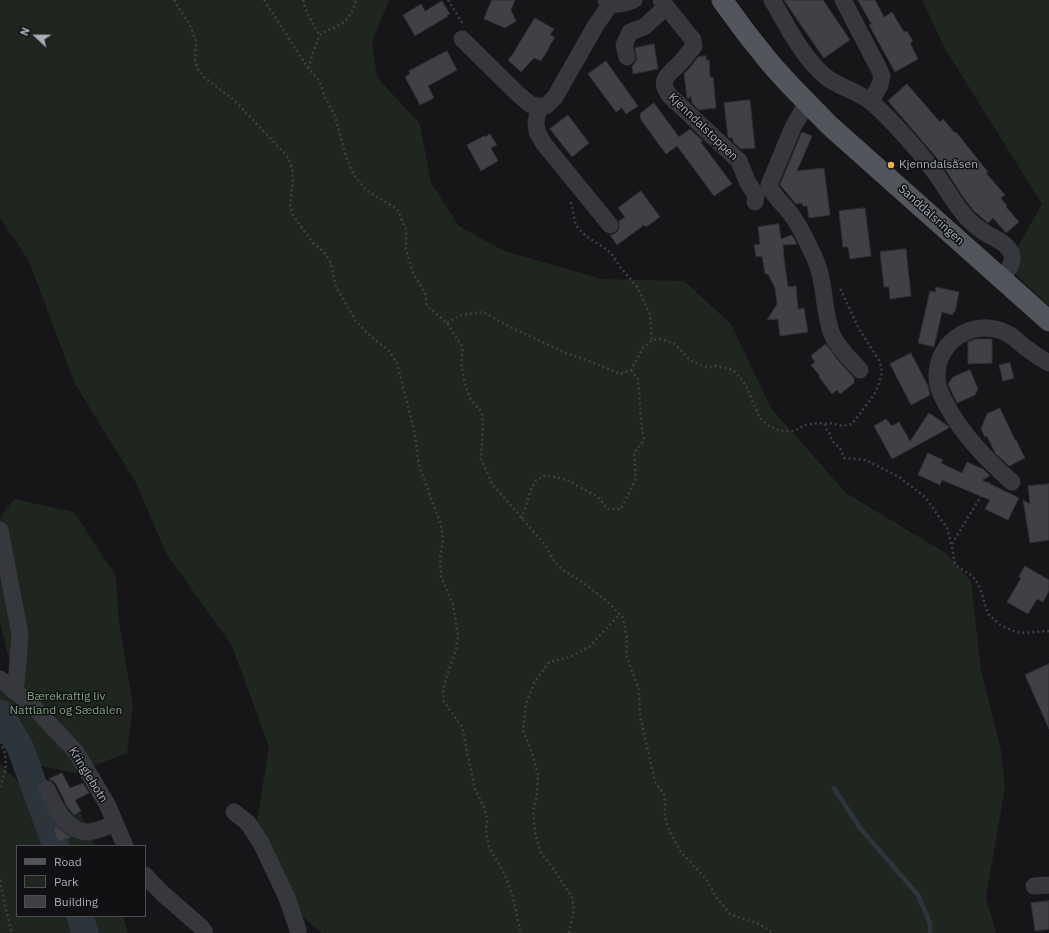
<!DOCTYPE html>
<meta charset="utf-8">
<style>
body{margin:0}
#map{position:relative;width:1049px;height:933px;overflow:hidden;background:#161618;font-family:"IBM Plex Sans",sans-serif}
canvas{display:block}
.legend{position:absolute;left:16px;top:845px;width:130px;height:72px;box-sizing:border-box;background:#111113;border:1px solid #4d4f55;margin:0;padding:5px 7px;list-style:none;font-size:12px;color:#a8adb8}
.legend li{display:flex;align-items:center;gap:8px;height:20px}
.legend b{width:20px;border:1px solid #4d4f55}
.north{position:absolute;left:16px;top:16px;width:40px;height:40px;-webkit-text-stroke:3px #111113;paint-order:stroke;rotate:292deg;font-size:11px;font-weight:700;line-height:16px;text-align:center;color:#a8adb8}
.north::after{content:'';display:block;margin:auto;width:14px;height:18px;background:#a8adb8;clip-path:polygon(50% 0,100% 100%,50% 72%,0 100%)}
</style>
<div id="map">
<canvas width="1049" height="933"></canvas>
<ul class="legend">
<li><b style="height:5px;background:#53555c"></b>Road</li>
<li><b style="height:11px;background:#1e261f"></b>Park</li>
<li><b style="height:11px;background:#404145"></b>Building</li>
</ul>
<div class="north">N</div>
</div>
<script>
const ctx = document.querySelector('canvas').getContext('2d');
ctx.lineJoin = 'round';
function fill(path, color) {
  ctx.fillStyle = color;
  ctx.fill(path, 'evenodd');
}
function trace(path, color, width, dash) {
  ctx.strokeStyle = color;
  ctx.lineWidth = width;
  ctx.lineCap = dash ? 'butt' : 'round';
  ctx.setLineDash(dash || []);
  ctx.stroke(path);
}
function label(font, color, halo, rows, align = 'center') {
  ctx.font = font + ' "IBM Plex Sans",sans-serif';
  ctx.lineWidth = 3;
  ctx.setLineDash([]);
  ctx.textBaseline = 'middle';
  ctx.strokeStyle = halo;
  ctx.fillStyle = color;
  for (const [text, x, y, turn = 0] of rows) {
    ctx.save();
    ctx.translate(x, y);
    ctx.rotate((+turn || 0) * Math.PI / 180);
    ctx.textAlign = isNaN(turn) ? turn : align;
    if (halo) ctx.strokeText(text, 0, 0);
    ctx.fillText(text, 0, 0);
    ctx.restore();
  }
}
fill(new Path2D(`
 M0 0H389L372 42 377 77 420 124 431 183 459 226 502 250 601 279 684 281 731 324 771 408 846 493 947 554 971 581 981 670 1001 750 1005 787 986 897 996 933H322L276 894 272 876 254 839 269 747 232 646 166 553 136 483 75 384 29 261 0 218Z
 M922 0H1049V306L1007 266 1042 204 944 47Z
 M14 499 74 512 116 576 119 622 133 705 127 753 75 773 26 763 0 734V691L11 668 0 623V517Z
 M0 764 21 785 77 807 96 846H17V916H123L128 933H0Z`), '#1e261f');
trace(new Path2D(`
 M834 788 860 828 918 895 930 923V933`), '#2c353c', 4.5);
trace(new Path2D(`
 M0 713 20 747 56 846
 M80 916 85 933`), '#2c353c', 27);
const building = new Path2D(`
 M492 0H515L511 10 516 21 505 28 484 19Z
 M784 0H823L850 40 824 58Z
 M858 0H875L884 17 892 12 904 32 907 31 913 41 910 43 918 59 895 72 869 25 871 24Z
 M442 1 450 14 447 15 448 16 415 36 403 15 421 4 425 11Z
 M535 18 554 29 550 35 555 37 549 47V48L541 61 534 58 521 72 508 60 512 55Z
 M654 44 658 69 633 74 632 66 634 64 637 59 635 48Z
 M447 51 457 70 428 86 434 98 420 105 405 77 410 74 409 71Z
 M706 56V60H709L710 77H713L716 108 699 110 692 103 691 96 688 99 687 98 684 73 688 70 698 57Z
 M606 61 638 106 626 114 622 108 616 112 588 74Z
 M907 84 940 122 943 119 955 133 956 132 988 172 986 173 1005 195 1001 198 1007 206 1006 207 1019 222 1006 233 993 218 988 223 973 210 961 194 951 178 936 157 888 101Z
 M750 100 755 148 741 149 733 142V138H729L728 137 724 103Z
 M654 103 679 137 690 129 703 141H700L732 184 714 196 677 146 666 154 641 120 640 114Z
 M568 115 589 143 572 157 550 129Z
 M802 132 812 136 797 171 824 168 830 215 809 218 807 206H803L802 203 796 204 780 185Z
 M490 134 497 145 491 148 498 161 481 171 467 145 484 136 485 137Z
 M641 191 660 217 646 227 644 225 617 245 610 235H612L617 232 619 228V221L625 217 618 208Z
 M865 208 871 256 850 259 848 247H843L839 211Z
 M779 224 781 239 792 235 797 244 783 245 784 258 788 287 796 286 798 309 804 308 808 332 780 336 778 319 767 320 777 304 775 288 768 274H765L762 256 756 257 754 245 760 244 758 227Z
 M906 249 911 296 890 299 889 287H884L880 252Z
 M936 287 959 292 955 312H953V315L942 312 934 347 918 343 930 291 935 292Z
 M975 339H992V363L968 364V342Z
 M826 344 837 359 854 378V383L840 394 837 390 832 394 819 377 820 376 811 365 815 362 811 356Z
 M911 353 928 386 930 395 911 405 890 364Z
 M1010 363 1014 378 1003 381 999 365Z
 M970 370 978 389 975 395 957 403 948 384 953 377Z
 M1000 408 1015 440H1016L1025 458 1009 466 995 453 987 436 985 437 981 429 987 414Z
 M929 413 948 426 949 428 892 459 874 426 886 419 892 426 899 422 910 441Z
 M928 453 943 460 941 463 962 473 967 462 983 469 990 476 982 480 1019 498 1008 520 985 509 990 500 942 480 940 485 918 475Z
 M1049 484V540L1030 543 1023 500 1030 504 1028 486Z
 M1025 566 1049 580V591L1043 602 1037 599 1028 614 1007 602 1021 578 1019 577Z
 M1049 664V729L1025 675Z
 M62 773 70 788 83 783 89 793 75 800 81 811 74 815 67 806 56 784 53 781 49 779Z
 M57 827 63 832 71 837 58 842 53 829Z
 M1049 901V929L1035 931 1031 903Z`);
fill(building, '#404145');
trace(building, '#303034', 1);
trace(new Path2D(`
 M174 0 180 10 189 23 196 41 195 59 197 68 205 78 234 100 287 156 292 167 293 180 290 206 293 215 313 243 323 251 330 261 336 287 356 321 366 332 389 351 397 363 415 434 419 466 441 525 443 540 440 558 441 576 453 605 458 635 456 650 447 675 443 690 444 702 462 727 475 789 485 809 487 821 486 833 489 847 505 875 512 894 521 933
 M264 0 308 68 319 80 325 97 335 116 346 157 354 175 366 190 397 209 406 229V250L413 273 425 293 427 306 447 323 463 348 461 363 465 384 470 398 482 413 483 427 481 459 493 485 546 546 554 561 563 570 582 582 608 602 623 618 627 639 626 655 639 690 640 716 652 768 655 782 665 796V817L670 832 681 852 706 879 716 897 730 914 759 924 773 933
 M303 0 307 13 320 36
 M448 0 463 24
 M308 68C311 61 317 39 320 35 325 30 333 29 339 25 348 21 354 10 356 0
 M571 202 575 222 578 228 587 237 603 247 611 253 620 267 638 288 650 315 652 340
 M447 323 461 315 483 312 506 325 568 354 584 359 620 374 631 370 643 348 652 340 662 339 675 344 689 359 704 367 718 366 733 370 744 382 760 418 769 426 780 431H794L806 425 817 423 825 424 827 431 830 434 832 441 840 448 844 458 866 460 899 477 925 497 947 528 953 551 954 561 958 567 971 575 975 579 980 588 988 614 999 624 1013 631 1022 633 1049 631
 M825 424 829 423 842 426 852 424 874 395 879 383 882 373 880 362 858 327 840 288
 M522 519 530 492 535 481 546 475 567 480 598 497 608 509H621L636 478 634 453 644 440 642 430 638 379 631 370
 M952 544 990 481
 M0 742C9 757 6 771 0 787
 M0 880 5 906 12 933
 M569 933 574 910 572 897 552 867 540 851 535 833 533 812 537 794 538 774 532 753 523 730 526 704 534 683 549 662 570 657 589 647 619 615`), '#3d3f44', 2.5, [2, 3]);
trace(new Path2D(`
 M606 0 610 5 625 3 634 0
 M661 0 693 40 694 46C689 52 685 58 680 63 669 75 657 79 670 96L739 161 748 183 756 195 755 202
 M772 0C788 27 802 57 826 77 840 88 858 91 871 102 879 108 886 116 893 123 909 140 925 158 938 177 948 191 957 209 970 221 975 226 981 230 987 234 996 239 1008 243 1012 255 1014 264 1007 272 1001 278
 M843 0 878 67 882 76 880 85 871 101
 M462 39 519 95 531 105 539 106H546L555 97 596 25 610 5
 M627 57 624 45 630 32 644 27 666 7
 M807 103 793 127 769 185C773 197 784 204 791 214 798 224 804 235 809 246 815 257 820 271 822 283 825 299 826 320 832 334 837 347 851 360 860 370
 M539 106 536 122 537 132 544 144 610 225
 M1012 482C988 461 966 439 950 411 946 404 942 397 939 389 928 353 963 319 999 330 1011 333 1019 343 1029 350 1035 355 1042 359 1049 363
 M0 530 20 634 17 675 15 692
 M0 679 31 704 76 752 107 804 125 846
 M47 789C56 807 58 818 76 829 80 831 84 832 88 832 98 831 107 827 115 823
 M234 812 248 823 261 843 287 898 298 930V933
 M145 875 162 893 201 927 205 933
 M1034 886 1049 885`), '#37383d', 17);
trace(new Path2D(`
 M722 0 747 34 771 64 790 85 829 125 1049 321`), '#53555c', 21);
for (const [x, y, r, color] of [
 [891,165,4,"#f2b134"]
]) {
  const dot = new Path2D();
  dot.arc(x, y, r, 0, 2 * Math.PI);
  ctx.fillStyle = color;
  ctx.fill(dot);
  trace(dot, '#111113', 1.5);
}
label('12px', '#a8adb8', '#111113', [
 ["Kjenndalstoppen",703,127,44],
 ["Sanddalsringen",931,215,42],
 ["Kringlebotn",88,775,58]
]);
label('12px', '#a8adb8', '#111113', [
 ["Kjenndalsåsen",899,165]
], 'left');
label('12px', '#7fa381', '#111113', [
 ["Bærekraftig liv",66,697],
 ["Nattland og Sædalen",66,711]
]);
</script>
